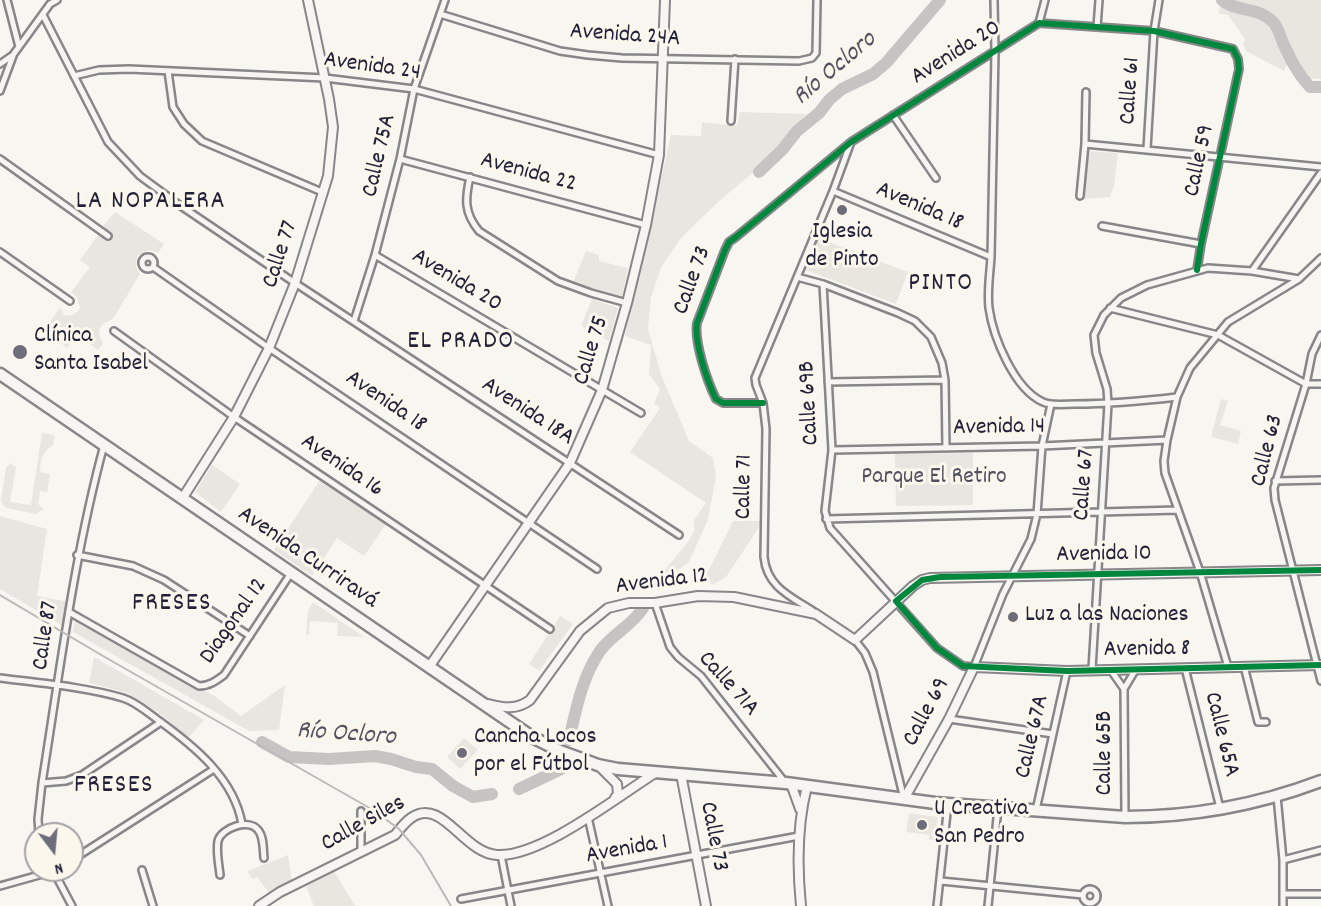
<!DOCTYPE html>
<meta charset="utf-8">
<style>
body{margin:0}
#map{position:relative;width:1321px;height:906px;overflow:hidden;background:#f8f6f0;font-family:Dekko,sans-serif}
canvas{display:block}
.north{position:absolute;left:24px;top:822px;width:60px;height:60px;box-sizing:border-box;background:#fbf7ec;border:2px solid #a4a2a5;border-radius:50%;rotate:164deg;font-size:16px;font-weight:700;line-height:24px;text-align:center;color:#22223b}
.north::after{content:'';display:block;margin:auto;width:21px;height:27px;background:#6d6c7a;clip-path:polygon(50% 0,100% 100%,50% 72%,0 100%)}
</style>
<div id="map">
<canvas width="1321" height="906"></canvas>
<div class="north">N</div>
</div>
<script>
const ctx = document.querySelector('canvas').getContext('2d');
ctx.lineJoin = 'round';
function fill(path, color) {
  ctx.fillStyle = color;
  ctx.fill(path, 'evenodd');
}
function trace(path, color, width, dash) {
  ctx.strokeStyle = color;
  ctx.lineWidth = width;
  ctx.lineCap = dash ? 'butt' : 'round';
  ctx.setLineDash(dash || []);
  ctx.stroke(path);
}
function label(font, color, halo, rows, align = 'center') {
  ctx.font = font + ' Dekko,sans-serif';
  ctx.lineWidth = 6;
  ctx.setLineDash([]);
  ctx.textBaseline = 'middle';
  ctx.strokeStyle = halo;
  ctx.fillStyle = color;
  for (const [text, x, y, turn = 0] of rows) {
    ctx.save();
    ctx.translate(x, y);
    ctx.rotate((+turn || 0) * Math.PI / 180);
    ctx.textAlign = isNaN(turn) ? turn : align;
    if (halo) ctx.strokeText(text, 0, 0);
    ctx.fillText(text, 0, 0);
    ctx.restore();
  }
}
fill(new Path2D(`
 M1233 0H1321V79L1309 78 1297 63 1276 19Z
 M818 238 908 272 896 304 806 270Z
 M909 813 938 817 935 840H929V835L906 832Z
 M334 871 355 906H314L306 886Z`), '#e9e6e0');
fill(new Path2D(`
 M1221 3C1229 9 1238 10 1248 12 1274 20 1278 40 1288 63L1284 71 1246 51 1243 43 1245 39 1228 15 1218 13Z
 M740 112 806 114 756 170 718 202 680 239 661 268 651 297 648 329 662 377 689 441 713 458 716 477 708 519 694 551 688 563 650 588 688 542 694 531V520L706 503 630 452 660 408 654 404 660 389 649 374 651 345 625 336 671 135 701 136 702 122 737 126Z
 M1087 151 1118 153 1114 185 1110 197 1085 199Z
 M115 212 164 244 158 253 149 250 137 256 136 267 140 274 113 319 104 323 100 328 99 334 103 344 98 350 77 334 67 348 45 330 60 307 64 315C72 317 76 314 80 308L77 297 71 292 90 267 80 260 96 238 104 231V225Z
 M586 251 599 255V261L628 268 622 296 573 283Z
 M592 299 618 308 609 341 581 326Z
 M1221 399 1228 401 1220 425 1241 431 1238 444 1211 437Z
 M42 433 55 435 53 445C42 453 41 458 40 472L50 474 47 492 40 491 38 504 44 509 36 514 7 508 3 505 1 500 6 468 10 463 16 467 10 502 31 505Z
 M973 453V505L896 506 895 454Z
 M212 465 240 484 221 512 195 492Z
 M320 480 386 524 364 556 337 538 312 576 274 550Z
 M0 516 47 529 37 596 69 602 63 626 0 589Z
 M733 521H760V526L726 577 712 585 706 576Z
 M313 602 364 637 337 636 338 623 310 621 309 635H306L308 611Z
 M560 616 573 624 539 671 529 664Z
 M75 621 213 695 241 716 285 685 279 730 249 731 73 632Z
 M94 657 204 720 188 738 162 715 128 693 89 683Z
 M464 738 478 750 460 769 447 757Z
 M288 855 292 881 270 894 257 877 253 879 247 871Z`), '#e8e6e0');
trace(new Path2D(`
 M1222 0C1235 12 1260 7 1273 22 1278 27 1280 36 1283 43 1291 60 1297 73 1310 87H1321
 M759 172 782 150 797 131 819 113 829 100 842 89 873 74 886 63 940 0
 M569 740C576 710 582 677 600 651 612 634 633 625 643 608
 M262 742 289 757 329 759 375 756 391 759 416 767 432 769 453 786 473 797 492 794
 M519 789 561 769`), '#c6c4c3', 12);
const street = new Path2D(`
 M7 0 19 47
 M994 0 995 52 991 257C990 274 987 291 989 308 993 337 1014 389 1043 402 1052 406 1065 404 1075 404 1109 404 1143 401 1177 397
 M440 14 560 51 588 55 622 58 799 61 812 58 816 53 817 0
 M43 15 108 142 140 176 178 204 295 283 679 535
 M1039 23 1045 0
 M1097 27 1099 0
 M0 64 13 55 50 4 57 0
 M168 71 173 107 184 124 202 141 322 192
 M74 76 99 70 129 69 325 78 414 89 659 155
 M0 91 13 56
 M893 115 936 178
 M731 121 735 59
 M1085 144 1321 167
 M1147 149 1154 31 1159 0
 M0 159 108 236
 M400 159 646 225
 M470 177C465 199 464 213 479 231L558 281 591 293 627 303
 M833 191 991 257
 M1080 196 1085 144 1086 92
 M1102 226 1201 244
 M0 252 70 301
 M375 255 641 413
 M142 263a6 6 0 1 1 12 0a6 6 0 1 1-12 0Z
 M153 267 269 348 597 569
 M1252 271 1321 173
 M797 277 823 284 898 313 915 321 931 337 942 363 945 380 946 448
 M823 284 832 450 825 511 830 528 937 648 963 666 974 667 1003 594 1031 539 1037 514 1042 446 1051 404
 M1110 308 1218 335 1306 384H1321
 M354 321 375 255 400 159 414 89 445 0
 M114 331 234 417 550 629
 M1321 335 1312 354 1306 384 1274 488 1275 500 1321 681
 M828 382 945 380
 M763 403H723L716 399C707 381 694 342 697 323L725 250 729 242 736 237 851 142 1039 23 1154 31 1233 49 1238 59 1239 69 1201 244 1197 270
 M832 450 1042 446 1167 440
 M1275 481 1321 480
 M826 519 1178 510
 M77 555 133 566 164 580 250 636
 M655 603 670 647 678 657 701 676 784 781
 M813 611C790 596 767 587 764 557L766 429 763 403 756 385 755 378 833 191 851 142
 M69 612 199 686C209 686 216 681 224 675L291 573
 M855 640 865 653 873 672 904 799
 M1244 666 1258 722H1266
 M1228 667 1200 572 1165 473 1164 461 1167 440 1177 397 1190 368 1228 322 1299 279 1321 258
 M1185 668 1220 808
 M1092 669 1108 404 1107 389 1096 353 1094 335 1104 315 1121 298 1147 285 1208 268 1252 271 1299 279
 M1110 669 1124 689
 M0 678C39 683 86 687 123 698 136 702 147 712 158 720 194 746 234 778 242 824
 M1124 689 1125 816
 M1124 689 1136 669
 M949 719 1053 734
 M42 783 66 781 82 775 161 722
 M1277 796 1283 860V906
 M1036 810 1067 671
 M588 817 608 906
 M39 834 38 819 42 783C60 670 74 556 104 445
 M361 852V811
 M501 855 511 906
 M72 860 214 769
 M1283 860 1321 850
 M53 870 72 906
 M142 870 153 906
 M220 875C219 865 216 852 218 841 221 828 249 818 258 830 264 837 263 849 264 858
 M941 881 1083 895
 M0 886 57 870
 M1083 896a7 7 0 1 1 14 0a7 7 0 1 1-14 0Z
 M1284 894H1321
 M461 899 799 836
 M937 906 948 804
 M988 906 998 808`);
const secondary = new Path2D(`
 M182 499 234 417 269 348 295 283 328 176 333 127 329 99 308 0
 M429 667 570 463 602 390 627 303 646 225 659 155 665 0
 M488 704C503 708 517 710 530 700L580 631 608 608 629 603H655L698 596 734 597 816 614 855 640 913 586 922 580 930 578 1321 570
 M598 765 617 784 618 794 615 798
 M681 774 706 906
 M791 784 800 809
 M904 799 949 719 974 667 1067 671 1321 665
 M259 906 280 892 395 835C400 829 404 823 411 818 442 796 463 853 497 855 541 857 617 797 655 773
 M801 906C797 866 797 825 807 786`);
const highway = new Path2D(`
 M0 374 532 737 560 751 598 765 618 769 786 783 935 803 1125 817C1193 817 1258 805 1321 781`);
trace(street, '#878688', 10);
trace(secondary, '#878688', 12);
trace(highway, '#878688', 15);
trace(street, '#f6f5f1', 5);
trace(secondary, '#f6f5f1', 8);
trace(highway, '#f6f5f1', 10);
trace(new Path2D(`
 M0 595 103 656 373 810 399 829 421 855 451 906`), '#bcbab9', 2);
trace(new Path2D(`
 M763 403H723L716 399C707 381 694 342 697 323L725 250 729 242 736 237 851 142 1039 23 1154 31 1233 49 1238 59 1239 69 1201 244 1197 270
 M1321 570 940 577 922 580 896 601 937 648 963 666 1067 671 1321 665`), '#00873e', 6);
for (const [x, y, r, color] of [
 [842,210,6,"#6d6c7a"],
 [20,352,8,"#6d6c7a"],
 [1013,617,6,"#6d6c7a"],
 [462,753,6,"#6d6c7a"],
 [922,825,6,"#6d6c7a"]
]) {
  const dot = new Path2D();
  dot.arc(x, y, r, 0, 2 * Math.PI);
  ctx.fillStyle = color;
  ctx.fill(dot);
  trace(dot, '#fbf7ec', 2);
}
label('24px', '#22223b', '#fbf7ec', [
 ["Avenida 24A",625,37,4],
 ["Avenida 20",957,54,-32],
 ["Avenida 24",372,68,8],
 ["Calle 61",1132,91,-86],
 ["Calle 75A",381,156,-77],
 ["Calle 59",1201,161,-78],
 ["Avenida 22",528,174,15],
 ["Avenida 18",919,208,23],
 ["Calle 77",282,255,-72],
 ["Calle 73",694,281,-70],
 ["Avenida 20",456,282,31],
 ["Calle 75",593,351,-73],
 ["Avenida 18",385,403,34],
 ["Calle 69B",811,403,-93],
 ["Avenida 18A",527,413,33],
 ["Avenida 14",999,429,-1],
 ["Calle 63",1269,451,-76],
 ["Avenida 16",341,467,34],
 ["Calle 67",1086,485,-86],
 ["Calle 71",746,487,-89],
 ["Avenida 10",1104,556,-1],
 ["Avenida Curriravá",307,559,34],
 ["Avenida 12",662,583,-7],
 ["Diagonal 12",235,622,-55],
 ["Calle 87",47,636,-82],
 ["Avenida 8",1147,651,-1],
 ["Calle 71A",727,685,48],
 ["Calle 69",928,713,-62],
 ["Calle 65A",1220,735,76],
 ["Calle 67A",1034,737,-77],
 ["Calle 65B",1107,753,-90],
 ["Calle Siles",364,825,-29],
 ["Calle 73",712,837,79],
 ["Avenida 1",627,851,-10]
]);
label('24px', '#22223b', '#fbf7ec', [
 ["Iglesia",842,234,"center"],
 ["de Pinto",842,262,"center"],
 ["Clínica",34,338],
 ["Santa Isabel",34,366],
 ["Luz a las Naciones",1025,617],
 ["Cancha Locos",474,739],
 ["por el Fútbol",474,767],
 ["U Creativa",934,811],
 ["San Pedro",934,839]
], 'left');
label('24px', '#505061', '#fbf7ec', [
 ["Parque El Retiro",934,479]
]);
label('italic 26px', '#545364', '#fbf7ec', [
 ["Río Ocloro",836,70,-40],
 ["Río Ocloro",346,736,4]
]);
ctx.letterSpacing = '1.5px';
label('26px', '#22223b', '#fbf7ec', [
 ["LA NOPALERA",151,203],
 ["PINTO",941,285],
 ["EL PRADO",461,343],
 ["FRESES",172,605],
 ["FRESES",114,787]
]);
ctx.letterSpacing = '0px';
</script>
